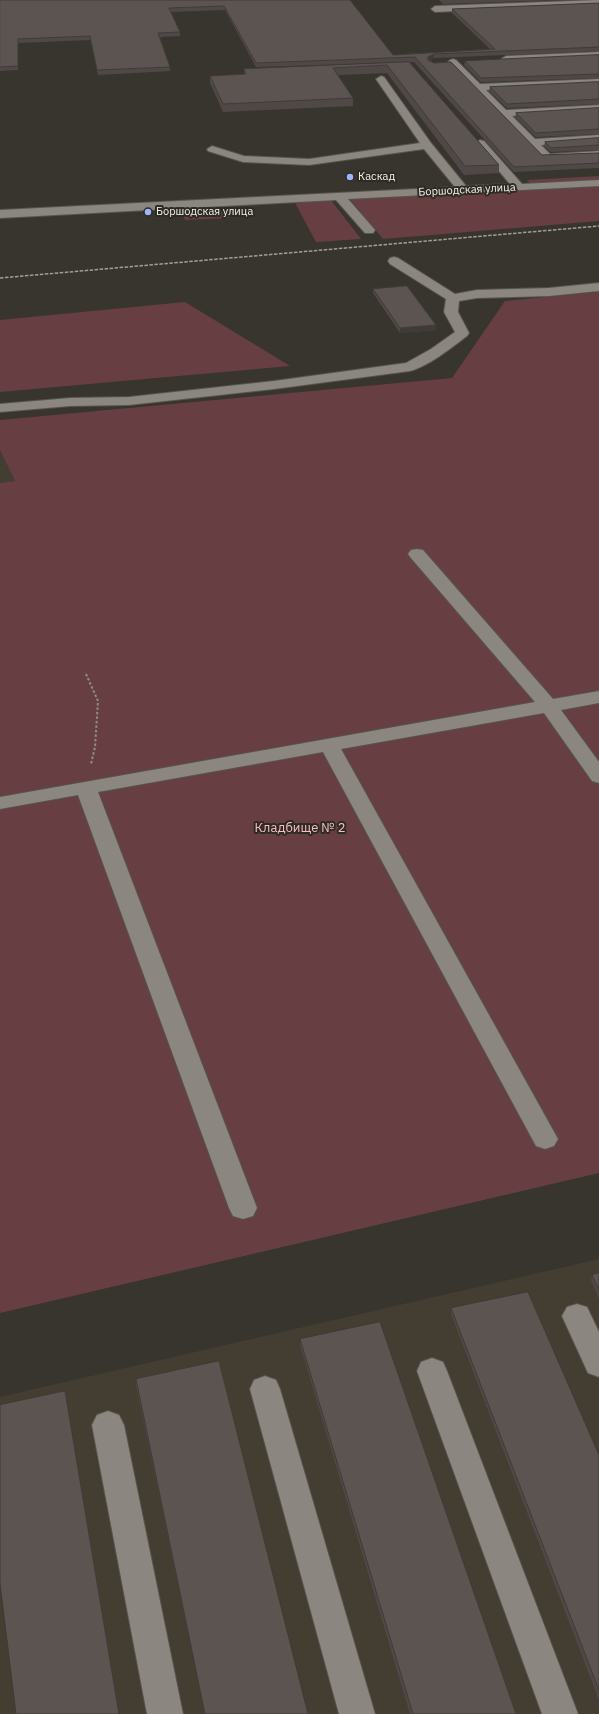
<!DOCTYPE html>
<meta charset="utf-8">
<style>
body{margin:0}
canvas{display:block;background:#38342e}
</style>
<canvas width="599" height="1714"></canvas>
<script>
const ctx = document.querySelector('canvas').getContext('2d');
ctx.lineJoin = 'round';
function fill(path, color) {
  ctx.fillStyle = color;
  ctx.fill(path, 'evenodd');
}
function trace(path, color, width, dash) {
  ctx.strokeStyle = color;
  ctx.lineWidth = width;
  ctx.lineCap = dash ? 'butt' : 'round';
  ctx.setLineDash(dash || []);
  ctx.stroke(path);
}
function label(font, color, halo, rows, align = 'center') {
  ctx.font = font + ' "IBM Plex Sans",sans-serif';
  ctx.lineWidth = 4;
  ctx.setLineDash([]);
  ctx.textBaseline = 'middle';
  ctx.strokeStyle = halo;
  ctx.fillStyle = color;
  for (const [text, x, y, turn = 0] of rows) {
    ctx.save();
    ctx.translate(x, y);
    ctx.rotate((+turn || 0) * Math.PI / 180);
    ctx.textAlign = isNaN(turn) ? turn : align;
    if (halo) ctx.strokeText(text, 0, 0);
    ctx.fillText(text, 0, 0);
    ctx.restore();
  }
}
fill(new Path2D(`
 M0 450 15 481 0 483Z
 M599 1259V1714H0V1397Z`), '#443d31');
fill(new Path2D(`
 M599 176V181L531 184 527 180Z
 M599 186V221L383 239 349 198Z
 M330 199 361 239 316 242 294 201Z
 M243 207 228 218 185 220 180 210Z
 M599 292V1173L0 1313V483L15 481 0 450V420L452 378 505 301Z
 M185 302 290 366 0 392V320Z`), '#673f43');
const minor = new Path2D(`
 M599 0V5L435 12 431 9 435 6Z
 M599 52V58L506 62 501 59 506 56Z
 M453 59 456 60 480 84 599 79V85L486 90 506 110 599 105V111L512 116 535 139 599 135V141L541 145 550 154 599 151V157L543 159 450 64 448 62 450 60Z
 M381 76 384 77 431 143 466 186 510 184 475 143 480 140 484 141 522 184 599 180V186L348 199 375 230 373 233H365L336 200 0 218V210L455 187 424 149 309 165 243 162 208 151 207 149 212 146 244 156 309 159 420 143 376 79Z
 M394 257 398 258 455 294 477 290 549 288 599 283V291L549 296 477 298 459 301 458 312 469 333 467 336C451 348 429 366 410 371L274 389 129 405 70 406 0 412V404L70 398 129 397 274 381 406 363 431 349 455 332 444 312 446 299 390 264 388 261 390 258Z
 M417 549 423 550 553 699 599 691V703L561 710 599 762V783L592 781 544 713 341 749 558 1139 554 1146 545 1149 536 1146 323 752 98 792 257 1208 253 1216 243 1219 233 1216 229 1208 78 795 0 809V797L535 702 411 558 408 554 411 550Z
 M577 1304 587 1307 599 1332V1377L588 1373 562 1316 567 1307Z
 M432 1358 443 1362 447 1371 578 1714H542L417 1371 421 1362Z
 M265 1376 276 1380 280 1389 375 1714H339L250 1389 254 1380Z
 M108 1411 119 1415 124 1425 183 1714H147L92 1425 97 1415Z`);
trace(minor, '#56544e', 2);
trace(new Path2D(`
 M86 674 98 701 95 747 91 764`), '#8f8c87', 2, [2.5, 2]);
fill(minor, '#8b867f');
trace(new Path2D(`
 M0 278 599 226`), '#a19e9a', 1.5, [3.5, 1.5]);
fill(new Path2D(`
 M0 0H350L393 55 490 49 452 13V9L599 3V51L434 58 430 61 542 155 599 153V168L514 172 414 62 256 67 225 10 171 12 180 32V36L160 37 170 67V71L98 75 90 40 18 43V70L0 71Z
 M439 0H558L443 4Z
 M599 55V78L481 82 464 65 465 61Z
 M409 62 499 165V173L464 175 387 73 338 75 353 98V106L223 112 210 83V76L244 74V69Z
 M599 82V104L507 108 489 91 490 87Z
 M599 108V134L536 137 515 117 516 113Z
 M599 138V150L551 152 544 146 545 142Z
 M373 289 436 325V330L400 333 373 293Z
 M599 1273V1298L591 1281 592 1275Z
 M451 1308 599 1455V1700L451 1314Z
 M300 1339 516 1714H410L300 1345Z
 M136 1379 308 1714H205L136 1385Z`), '#4f4846');
fill(new Path2D(`
 M434 54V58L428 62V57Z
 M436 325V330L400 333V328Z`), '#403b39');
const building = new Path2D(`
 M0 0H350L393 55 495 49 452 9 599 3V47L434 54 428 57V60L434 63 451 62 542 155 599 153V163L514 167 415 57 256 63 224 6 169 8 180 32 158 33 170 67 97 70 90 36 18 39V66L0 67Z
 M599 55V74L481 78 465 61Z
 M409 62 499 165 465 166 387 65 333 68 353 98 223 104 210 76 246 74 244 69Z
 M599 82V99L507 104 490 87Z
 M599 108V129L536 133 516 113Z
 M599 138V145L551 148 545 142Z
 M407 286 436 325 400 328 373 289Z
 M599 1273V1290L592 1275Z
 M528 1292 599 1455V1690L451 1308Z
 M380 1322 516 1714H413L300 1339Z
 M219 1361 308 1714H205L136 1379Z
 M65 1391 119 1714H16L0 1583V1405Z`);
fill(building, '#5c5451');
trace(building, '#403b39', 1);
for (const [x, y, r, color] of [
 [350,177,4,"#9eb4fd"],
 [148,212,4,"#9eb4fd"]
]) {
  const dot = new Path2D();
  dot.arc(x, y, r, 0, 2 * Math.PI);
  ctx.fillStyle = color;
  ctx.fill(dot);
  trace(dot, '#2e2a24', 1.5);
}
label('11px', '#f4f2ee', '#2e2a24', [
 ["Каскад",358,177],
 ["Боршодская улица",156,212]
], 'left');
label('11px', '#f4f2ee', '#2e2a24', [
 ["Боршодская улица",467,190,-3]
]);
label('13px', '#fabec3', '#2e2a24', [
 ["Кладбище № 2",300,828]
]);
</script>
